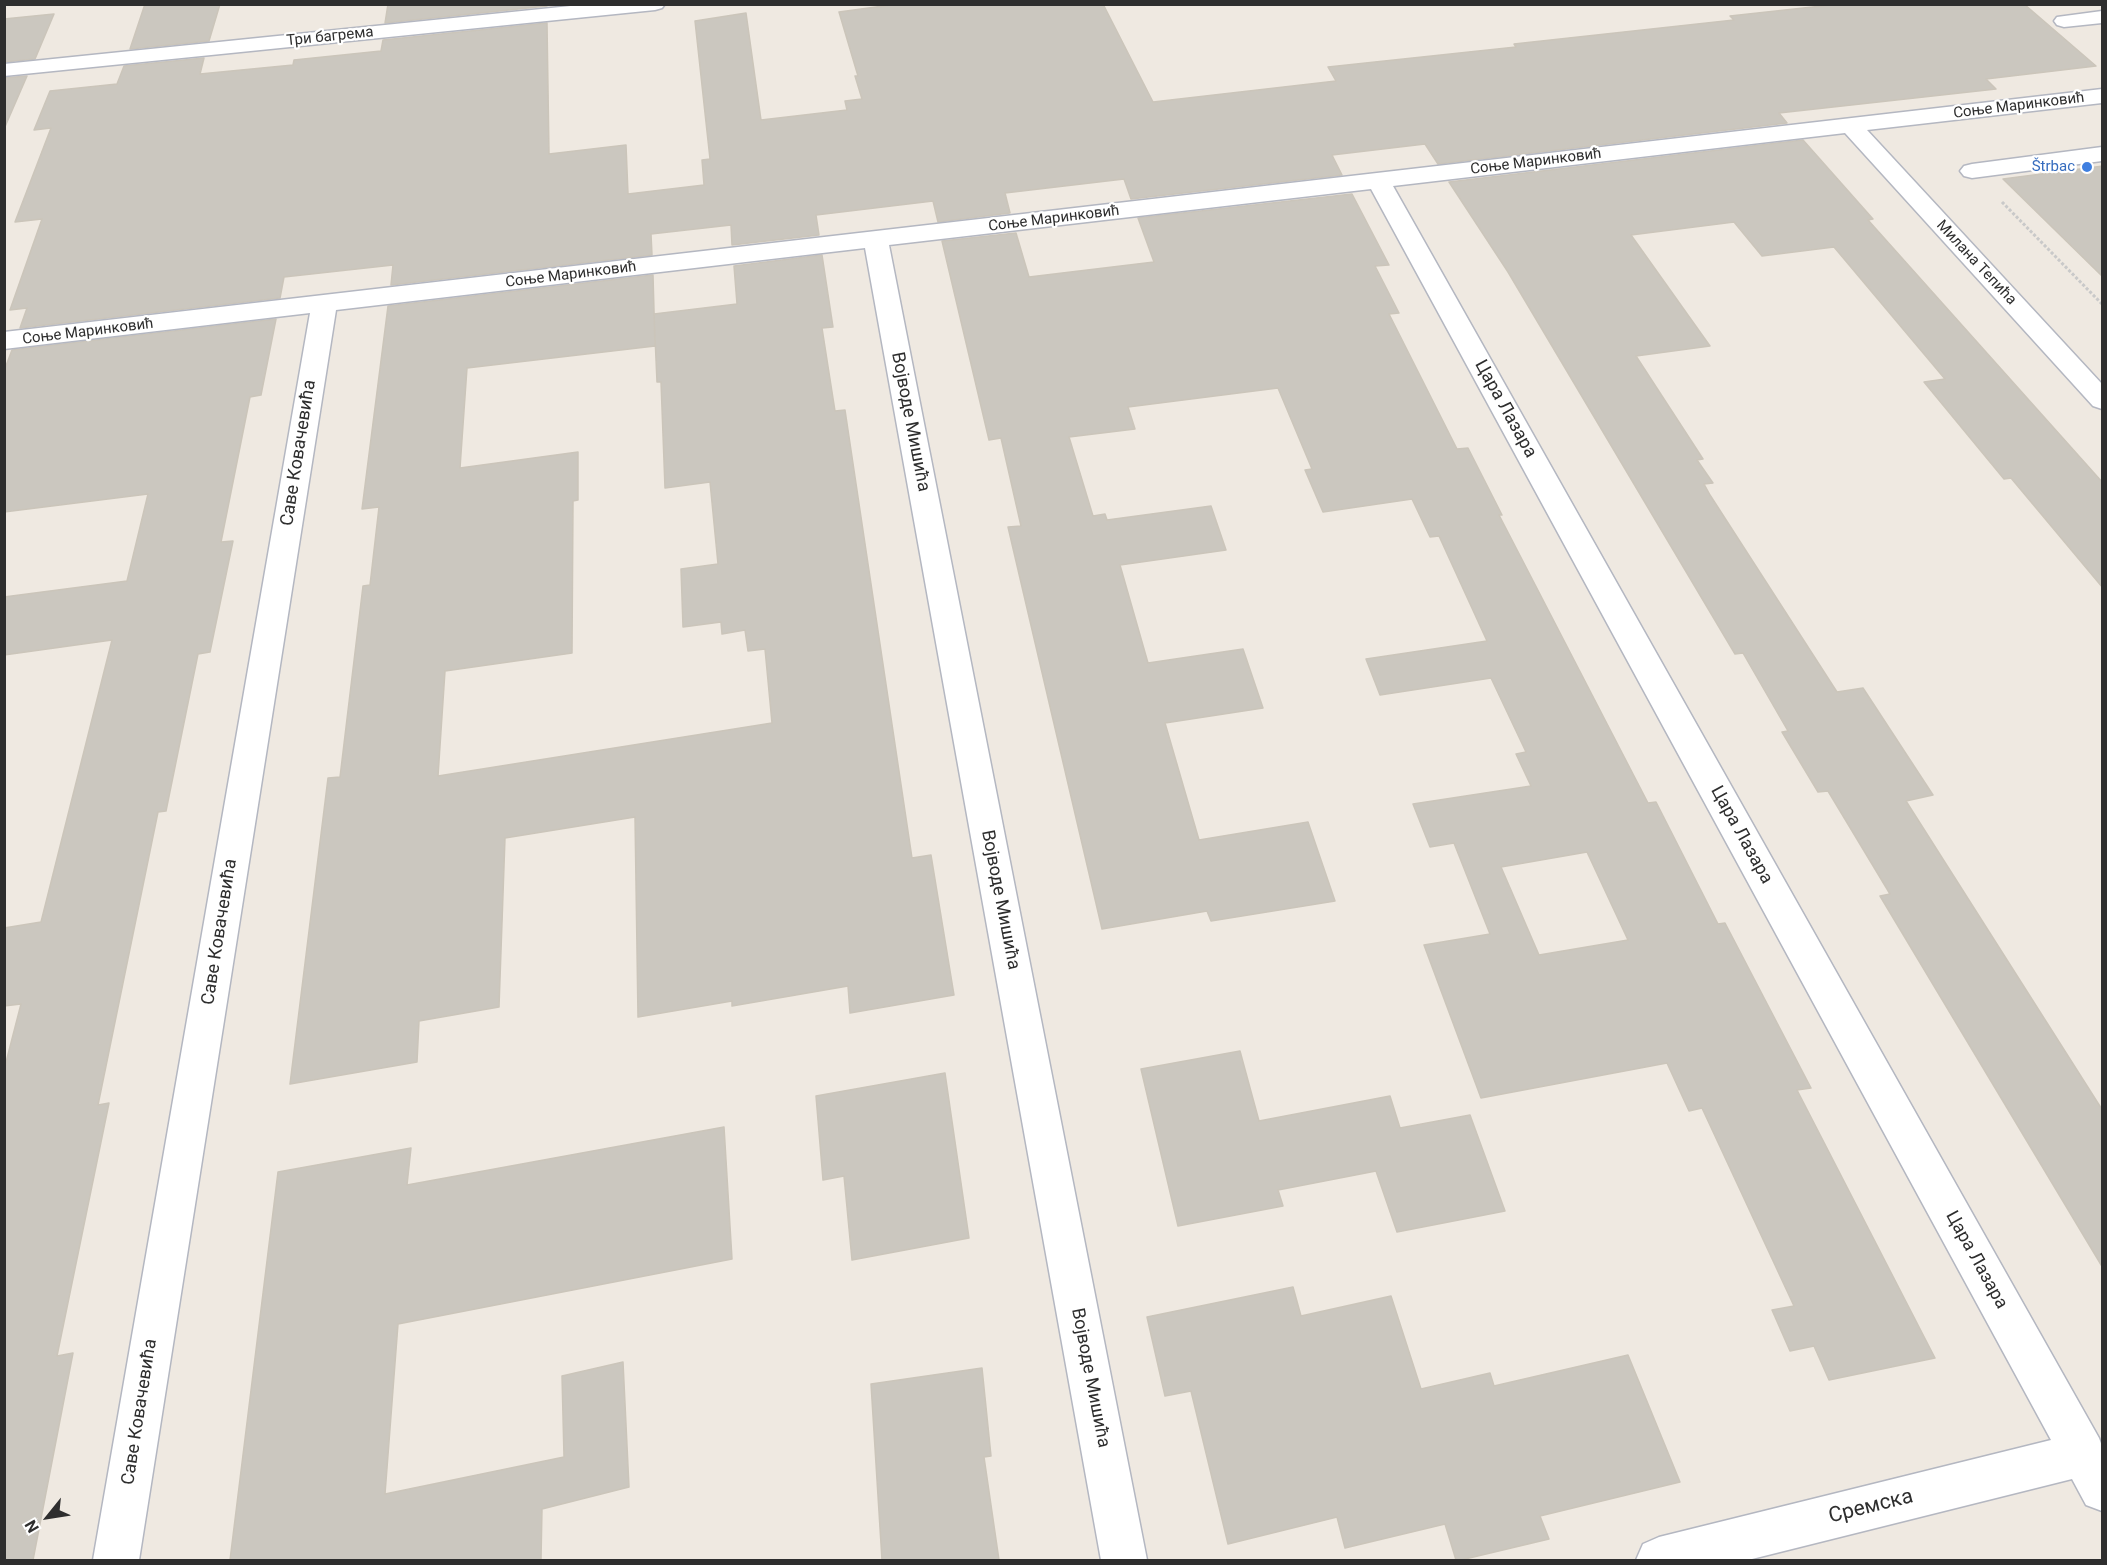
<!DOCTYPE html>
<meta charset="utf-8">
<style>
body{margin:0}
#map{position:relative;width:2107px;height:1565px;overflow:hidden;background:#efe9e1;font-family:Roboto,sans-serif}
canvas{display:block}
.frame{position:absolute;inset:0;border:6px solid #2e2e2e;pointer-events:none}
.north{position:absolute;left:18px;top:1487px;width:60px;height:60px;-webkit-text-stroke:4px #fff;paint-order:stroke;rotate:240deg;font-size:16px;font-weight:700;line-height:24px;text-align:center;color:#2e2e2e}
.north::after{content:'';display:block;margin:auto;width:21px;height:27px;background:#2e2e2e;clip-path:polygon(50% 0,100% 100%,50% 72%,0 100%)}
</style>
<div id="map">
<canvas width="2107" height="1565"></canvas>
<div class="frame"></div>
<div class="north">N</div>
</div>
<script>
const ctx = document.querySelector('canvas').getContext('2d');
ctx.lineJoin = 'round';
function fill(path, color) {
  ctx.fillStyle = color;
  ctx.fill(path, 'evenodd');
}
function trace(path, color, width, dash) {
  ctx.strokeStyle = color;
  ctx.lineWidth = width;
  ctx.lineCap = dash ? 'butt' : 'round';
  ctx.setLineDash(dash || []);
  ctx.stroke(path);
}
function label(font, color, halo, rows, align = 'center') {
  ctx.font = font + ' Roboto,sans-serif';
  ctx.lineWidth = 4.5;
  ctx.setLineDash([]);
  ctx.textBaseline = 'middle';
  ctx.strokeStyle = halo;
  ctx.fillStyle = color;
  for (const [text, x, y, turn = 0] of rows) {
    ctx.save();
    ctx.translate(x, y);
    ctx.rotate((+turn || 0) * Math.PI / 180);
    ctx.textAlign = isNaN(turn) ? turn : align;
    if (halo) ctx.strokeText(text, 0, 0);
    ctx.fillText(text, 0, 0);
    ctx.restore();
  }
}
const building = new Path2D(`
 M145 4H220L209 41 130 49Z
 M388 4H547V6L385 23Z
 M898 4H1103L1153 102 1336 81 1328 67 1516 47 1514 44 1734 20 1730 16 1840 4H2024L2096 66 1986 79 1996 89 1779 113 1787 123 1438 164 1425 144 1332 155 1342 175 1131 199 1124 179 1005 193 1010 213 938 222 933 201 816 215 819 235 732 245 731 225 651 234 652 255 391 285 393 265 284 277 280 298 20 328 27 308 10 310 42 219 15 222 51 128 34 130 50 91 117 84 124 66 204 58 200 74 293 65 294 60 381 51 383 40 547 23 549 154 626 145 628 194 704 185 702 160 710 159 695 21 746 13 761 120 847 110 845 101 862 99 855 76H858L839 12Z
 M54 14 35 59 4 62V19Z
 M27 76 4 129V78Z
 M1803 140 1873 219 1868 220 2103 483V588L2011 478 2004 479 1924 382 1945 379 1834 247 1762 256 1734 222 1631 235 1710 346 1636 356 1703 459 1697 460 1713 483 1704 484 1710 495 1837 692 1863 688 1933 795 1906 801 2103 1111V1268L1880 896 1890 894 1828 791 1818 792 1782 732 1788 731 1743 653 1735 654 1508 272 1449 182Z
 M2103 166V277L2003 179Z
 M1352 194 1389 265 1375 266 1399 313 1389 314 1457 449 1468 448 1502 515H1499L1648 803 1656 802 1718 924 1725 923 1811 1088 1797 1090 1935 1358 1829 1380 1814 1346 1790 1351 1772 1310 1794 1306 1702 1108 1689 1111 1667 1063 1481 1098 1424 945 1490 934 1454 843 1430 847 1413 804 1531 786 1516 754 1526 752 1491 678 1380 695 1366 659 1487 641 1439 536 1430 537 1412 499 1323 512 1305 470 1312 469 1278 388 1128 407 1135 429 1069 437 1093 516 1105 514 1107 520 1211 506 1226 550 1120 565 1148 663 1243 649 1263 708 1165 723 1199 840 1308 822 1335 901 1211 921 1207 911 1102 929 1008 527 1021 526 1001 438 989 440 942 241 1016 233 1029 277 1154 262 1138 218ZM1587 852 1628 940 1539 955 1501 867Z
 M822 255 833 327 822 328 835 411 845 410 912 858 931 855 954 995 850 1013 848 986 732 1006V1001L638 1017 635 817 505 838 499 1007 419 1021 417 1062 290 1084 328 778 340 777 363 586 370 585 379 507 362 509 388 306 653 275 655 346 467 368 460 468 578 452V500L573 501 572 653 445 671 438 776 772 723 765 649 748 651 745 630 722 634 721 622 683 627 681 569 718 564 710 482 665 488 661 382H657L654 314 737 304 734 266Z
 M276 319 261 395 250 397 221 542 233 541 210 652 198 654 166 811 158 812 98 1105 109 1103 57 1356 73 1353 33 1560H4V1070L21 1004 4 1006V928L41 922 112 640 4 655V597L127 581 148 494 4 512V371L12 350Z
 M1240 1051 1259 1121 1390 1096 1400 1128 1470 1115 1505 1211 1397 1232 1376 1171 1278 1190 1283 1206 1178 1226 1141 1069Z
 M945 1073 969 1238 852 1260 844 1176 823 1180 816 1096Z
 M724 1127 732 1259 398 1324 385 1494 564 1457 562 1376 623 1362 629 1487 542 1509 541 1560H230L278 1172 411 1148 407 1185Z
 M1293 1287 1301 1316 1391 1296 1421 1389 1490 1373 1494 1386 1628 1355 1680 1482 1540 1516 1549 1539 1461 1560H1456L1445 1524 1345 1548 1337 1517 1228 1544 1191 1391 1165 1396 1147 1317Z
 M982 1368 991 1456 984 1457 999 1560H882L871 1384Z`);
fill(building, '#cbc7bf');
trace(building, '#cbc5ba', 1.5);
const minor = new Path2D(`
 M590 4H665L662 8 655 10 4 76V64Z
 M2102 11V23L2064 27 2057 25 2054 21 2057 17Z
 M2102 89V103L1867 130 2102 384V409L2093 406 1845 133 1393 186 2099 1438 2102 1446V1511L2086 1505 2072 1479 1748 1560H1636L1643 1544 1659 1537 2051 1440 1371 189 889 245 1147 1560H1101L865 248 336 310 139 1560H93L310 313 4 349V332Z
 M2102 147V161L1972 178 1964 176 1960 171 1964 166 1972 164Z`);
trace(minor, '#b4b7c1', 3);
trace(new Path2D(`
 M2002 202 2102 304`), '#c9c9c9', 3, [3, 2]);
fill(minor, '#fff');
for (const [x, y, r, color] of [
 [2087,167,6,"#3f7fe0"]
]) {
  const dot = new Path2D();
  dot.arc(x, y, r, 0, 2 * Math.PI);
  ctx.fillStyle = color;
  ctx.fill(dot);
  trace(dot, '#fff', 2);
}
label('15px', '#2e2e2e', '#fff', [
 ["Три багрема",330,37,-6],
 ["Соње Маринковић",2019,106,-7],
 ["Соње Маринковић",1536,162,-7],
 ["Соње Маринковић",1054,219,-7],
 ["Милана Тепића",1976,263,47],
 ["Соње Маринковић",571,275,-7],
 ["Соње Маринковић",88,332,-7]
]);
label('15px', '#366cbe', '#fff', [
 ["Štrbac",2075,167]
], 'right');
label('18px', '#2e2e2e', '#fff', [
 ["Цара Лазара",1505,409,61],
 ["Војводе Мишића",910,422,79],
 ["Саве Ковачевића",299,453,-81],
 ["Цара Лазара",1741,835,61],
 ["Војводе Мишића",1000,900,79],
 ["Саве Ковачевића",220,932,-81],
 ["Цара Лазара",1976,1260,61],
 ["Војводе Мишића",1090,1378,79],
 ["Саве Ковачевића",140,1412,-81]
]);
label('21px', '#2e2e2e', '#fff', [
 ["Сремска",1871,1507,-14]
]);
</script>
